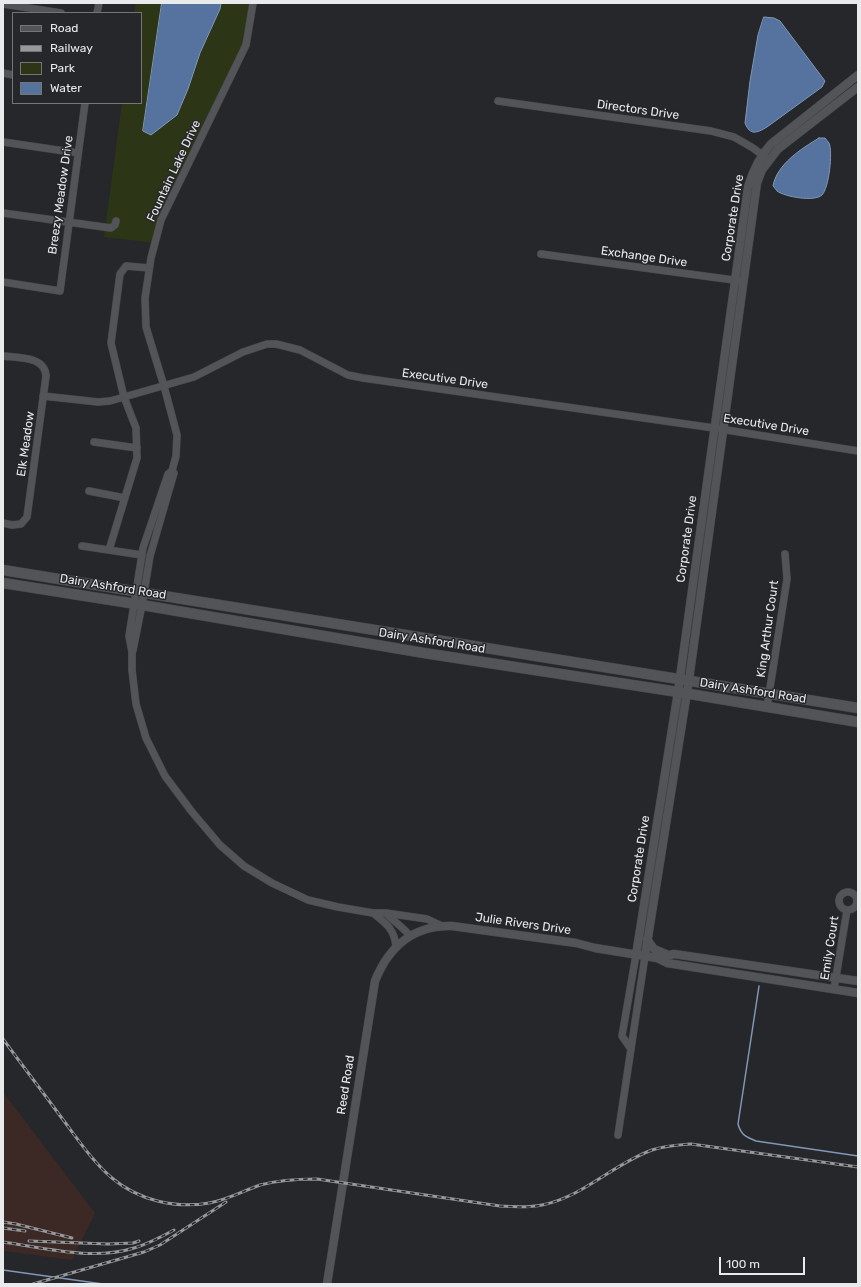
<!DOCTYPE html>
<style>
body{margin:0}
#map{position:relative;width:861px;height:1287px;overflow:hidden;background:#25272a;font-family:Rubik,sans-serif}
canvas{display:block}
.frame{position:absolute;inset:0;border:4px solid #e8eaeb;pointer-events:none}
.legend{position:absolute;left:12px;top:12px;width:130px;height:92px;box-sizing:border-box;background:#25272a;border:1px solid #737577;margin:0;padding:5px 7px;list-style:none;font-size:12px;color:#e8eaeb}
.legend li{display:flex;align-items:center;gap:8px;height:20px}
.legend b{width:20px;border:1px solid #737577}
.scale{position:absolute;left:719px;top:1257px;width:86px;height:18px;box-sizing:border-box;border:2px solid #e8eaeb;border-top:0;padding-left:5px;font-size:12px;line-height:14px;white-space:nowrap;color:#e8eaeb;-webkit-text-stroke:3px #25272a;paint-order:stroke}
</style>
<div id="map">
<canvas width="861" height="1287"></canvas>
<div class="frame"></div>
<ul class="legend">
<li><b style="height:5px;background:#525457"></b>Road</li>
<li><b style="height:5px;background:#96989a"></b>Railway</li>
<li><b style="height:11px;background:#2c3616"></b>Park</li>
<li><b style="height:11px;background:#55739e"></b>Water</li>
</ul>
<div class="scale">100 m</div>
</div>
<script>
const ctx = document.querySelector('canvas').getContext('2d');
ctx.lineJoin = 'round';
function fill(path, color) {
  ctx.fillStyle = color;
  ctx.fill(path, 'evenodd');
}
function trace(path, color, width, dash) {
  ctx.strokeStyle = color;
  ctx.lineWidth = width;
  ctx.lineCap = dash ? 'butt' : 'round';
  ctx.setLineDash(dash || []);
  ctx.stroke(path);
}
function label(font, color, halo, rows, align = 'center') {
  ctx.font = font + ' Rubik,sans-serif';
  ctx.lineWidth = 3;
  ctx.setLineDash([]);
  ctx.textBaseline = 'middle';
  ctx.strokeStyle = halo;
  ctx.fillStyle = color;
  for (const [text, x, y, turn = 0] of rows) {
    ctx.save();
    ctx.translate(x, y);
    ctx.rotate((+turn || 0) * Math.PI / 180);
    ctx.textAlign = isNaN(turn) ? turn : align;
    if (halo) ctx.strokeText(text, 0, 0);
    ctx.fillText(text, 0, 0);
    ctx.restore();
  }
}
fill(new Path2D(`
 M3 1092 95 1213 72 1260 3 1251Z`), '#3c2926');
fill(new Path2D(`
 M136 3H253L246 45 206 125 155 243 104 237 122 103H141V13H134Z`), '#2c3616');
const water = new Path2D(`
 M162 3H221L220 9 200 53 188 89 177 115 151 135 143 131Z
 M764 17 774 18 780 21 825 81 822 87 767 127C757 133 750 136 745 123L750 81 758 35Z
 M819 138H825C826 140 828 141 829 143 833 152 829 188 822 195 815 202 785 197 777 191 777 191 774 187 773 186 777 164 801 149 819 138Z`);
fill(water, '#55739e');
trace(water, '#8197b5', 1);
trace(new Path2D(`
 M759 986 738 1124C741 1135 746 1137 756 1141L858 1156
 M3 1270 103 1284`), '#8197b5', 1.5);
const minor = new Path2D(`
 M253 3 246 45 161 220 151 258 145 298 146 327 164 386 177 435 176 456 172 471 168 474 143 548 129 636 132 652V670L136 704 146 738 165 776 192 812 220 845 244 866 272 883 308 900 338 907 373 913H386L427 919 442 926
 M3 4 61 13
 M97 13 99 3
 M3 73 13 75
 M498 101 711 131 734 137 753 148 769 160
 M3 142 78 153
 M3 213 111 228 115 225 116 221
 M541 254 741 281
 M3 282 60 291 85 103
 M3 356C18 358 45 356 46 376L27 517 21 524 12 525 3 523
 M43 396 98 402 110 401 194 377 243 352 267 344H276L300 350 348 375 363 378 714 428 858 451
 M94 442 137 448
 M89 491 125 498
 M82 546 142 555
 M109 550 137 458 136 428 124 397 111 343 120 274 126 266 149 268
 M133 650 142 605 150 556 174 473 172 471
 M767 707 787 579 785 554
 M839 901a9 9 0 1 1 18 0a9 9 0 1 1-18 0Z
 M373 913C386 923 395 930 396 947
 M386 913C393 921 403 927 410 936
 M834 989 847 910
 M631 1049 622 1036 636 955
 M618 1135 645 956`);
const tertiary = new Path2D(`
 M647 939 654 949 668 955
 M636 955 678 692 748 187C753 170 759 157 771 144L858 75
 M645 956 689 680 757 183 762 170 778 149 858 87
 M657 958 674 954 858 981
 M327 1284 375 981C389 946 414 925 452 926L576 943 595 948 657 958 667 963 858 993`);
const secondary = new Path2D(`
 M3 570 858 708
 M3 583 142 605 424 653 678 692 858 722`);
trace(minor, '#424446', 8);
trace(tertiary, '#424446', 9);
trace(secondary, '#424446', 11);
trace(minor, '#525457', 7);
trace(tertiary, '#525457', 8);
trace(secondary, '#525457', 10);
const rail = new Path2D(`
 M3 1039C22 1065 42 1091 61 1117 77 1138 92 1161 112 1178 138 1200 175 1209 209 1203 227 1200 243 1191 260 1185 279 1180 298 1179 317 1179L500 1206C514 1207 528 1208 542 1205 583 1197 613 1164 652 1150 664 1146 678 1145 691 1144L858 1167
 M3 1222 16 1224 72 1238
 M3 1228 25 1231
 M29 1241 108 1244 133 1243 139 1241
 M3 1242C45 1248 93 1261 134 1248 148 1244 161 1237 174 1230
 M33 1284 144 1252 160 1245 226 1202`);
trace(rail, '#96989a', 3);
trace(rail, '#25272a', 1.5, [4.5]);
label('12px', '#e8eaeb', '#25272a', [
 ["Directors Drive",638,110,8],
 ["Fountain Lake Drive",174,171,-65],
 ["Breezy Meadow Drive",61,195,-82],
 ["Corporate Drive",733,218,-81],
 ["Exchange Drive",644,257,8],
 ["Executive Drive",445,379,8],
 ["Executive Drive",766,425,9],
 ["Elk Meadow",26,444,-82],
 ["Corporate Drive",687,539,-82],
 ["Dairy Ashford Road",113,587,9],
 ["King Arthur Court",768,629,-82],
 ["Dairy Ashford Road",432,641,9],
 ["Dairy Ashford Road",753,691,9],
 ["Corporate Drive",639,859,-81],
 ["Julie Rivers Drive",523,924,8],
 ["Emily Court",830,948,-81],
 ["Reed Road",346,1085,-81]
]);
</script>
